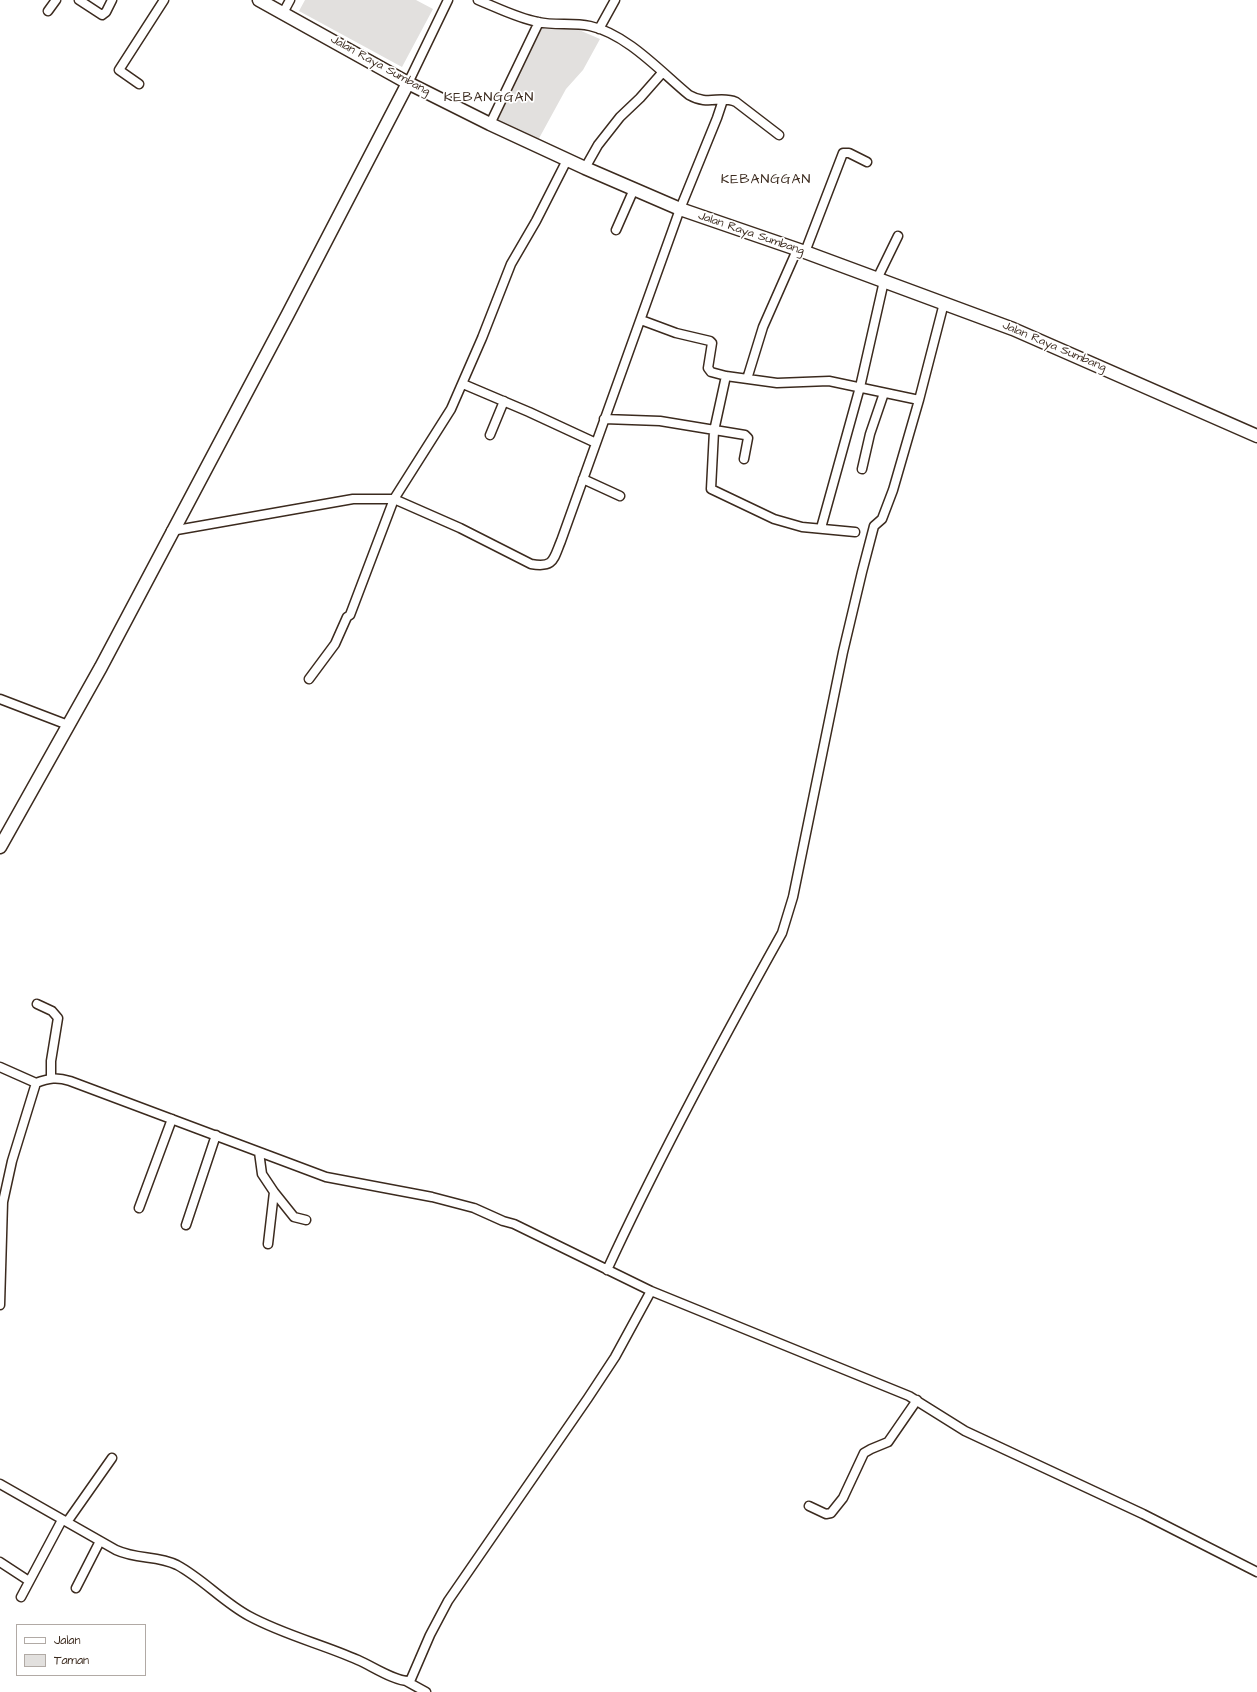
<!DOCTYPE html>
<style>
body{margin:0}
#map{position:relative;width:1257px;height:1692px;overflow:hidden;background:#fff;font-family:"Architects Daughter",sans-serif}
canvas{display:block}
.legend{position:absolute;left:16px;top:1624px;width:130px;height:52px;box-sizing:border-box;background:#fff;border:1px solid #b1aaa5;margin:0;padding:5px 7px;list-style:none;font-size:12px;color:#3b2a1e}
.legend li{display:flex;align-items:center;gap:8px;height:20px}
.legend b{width:20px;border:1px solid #b1aaa5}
</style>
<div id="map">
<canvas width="1257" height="1692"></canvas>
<ul class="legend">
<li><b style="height:5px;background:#fff"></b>Jalan</li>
<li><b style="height:11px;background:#e2e0de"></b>Taman</li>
</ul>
</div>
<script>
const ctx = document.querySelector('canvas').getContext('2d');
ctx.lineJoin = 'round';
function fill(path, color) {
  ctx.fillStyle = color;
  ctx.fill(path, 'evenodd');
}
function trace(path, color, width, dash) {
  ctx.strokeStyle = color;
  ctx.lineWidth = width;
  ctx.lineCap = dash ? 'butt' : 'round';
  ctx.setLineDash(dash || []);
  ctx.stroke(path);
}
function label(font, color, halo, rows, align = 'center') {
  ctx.font = font + ' "Architects Daughter",sans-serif';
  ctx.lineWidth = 3.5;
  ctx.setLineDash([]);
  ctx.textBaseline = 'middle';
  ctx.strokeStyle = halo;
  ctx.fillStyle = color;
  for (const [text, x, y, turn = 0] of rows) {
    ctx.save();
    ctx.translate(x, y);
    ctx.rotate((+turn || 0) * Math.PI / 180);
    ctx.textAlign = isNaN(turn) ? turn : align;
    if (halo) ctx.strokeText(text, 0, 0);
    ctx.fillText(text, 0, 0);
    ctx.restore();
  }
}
fill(new Path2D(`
 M305 0H416L433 9 402 67 299 11Z
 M543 26 579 30 600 39 583 70 566 89 537 142 494 121 527 52Z`), '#e2e0de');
const street = new Path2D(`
 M79 0 102 15 106 12 112 0
 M478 0C498 8 517 18 538 22 555 26 573 22 590 26 627 34 661 72 689 95 708 106 720 95 736 102L779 135
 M48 11 56 0
 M283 13 290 0
 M599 29 615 0
 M408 83 448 0
 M139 84 119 70 164 0
 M490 124 539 22
 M585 168 598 145 620 117 640 98 662 73
 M616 230 634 189
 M805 252 843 153H849L867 162
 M877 279 898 236
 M641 320 676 333 710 341 712 343 708 368 711 372 726 376 777 383 829 381 919 400
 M726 376 714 431 711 489 774 519 802 527 855 532
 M747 379 763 327 797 250
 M463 384 529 412 596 443
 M604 419 660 421 745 435 748 438 744 459
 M490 435 504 401
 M862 469 870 434 884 393
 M583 479 620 496
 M821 528 860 387 884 281
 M171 531 353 499H394L460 528 531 564C554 568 553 560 561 541L680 209 717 118 723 100
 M309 679 335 644 347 617 350 615 394 499 451 409 482 338 511 264 536 221 567 160
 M0 699 68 725
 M37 1004 52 1011 58 1018 51 1061V1078
 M0 1067 36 1083C49 1078 57 1077 70 1081L326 1177 432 1197 474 1208 503 1221 514 1224 651 1291 909 1396 965 1431 1143 1514 1257 1572
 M259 1152 262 1174 274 1192 268 1244
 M274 1192 294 1217 306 1220
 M139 1208 172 1119
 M186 1225 216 1135
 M607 1270C660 1155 720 1044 782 933L793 897 843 652 862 572 874 526 882 519 893 490 919 400 944 303
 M0 1305 3 1202 12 1161 36 1083
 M0 1484 116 1550C138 1560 157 1555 177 1565 203 1579 223 1602 249 1616 284 1635 322 1644 358 1660 372 1666 394 1681 409 1681L411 1679 430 1635 448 1601 588 1398 615 1357 651 1291
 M809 1506 826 1514 831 1513 843 1498 864 1453 871 1449 888 1442 917 1400
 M67 1522 112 1458
 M0 1562 29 1581
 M76 1588 100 1541
 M21 1597 62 1520
 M406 1681 426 1692`);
const secondary = new Path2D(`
 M259 0 408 83 490 124 585 168 680 209 805 252 1013 329 1257 436
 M0 847 101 667 288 314 408 83`);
trace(street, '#3b2a1e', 11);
trace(secondary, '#3b2a1e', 15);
trace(street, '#fff', 8);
trace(secondary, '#fff', 12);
label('12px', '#3b2a1e', '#fff', [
 ["Jalan Raya Sumbang",380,66,29],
 ["Jalan Raya Sumbang",751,234,19],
 ["Jalan Raya Sumbang",1054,347,23]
]);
ctx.letterSpacing = '1px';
label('14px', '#3b2a1e', '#fff', [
 ["KEBANGGAN",489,98],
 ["KEBANGGAN",766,180]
]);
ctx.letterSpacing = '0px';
</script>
